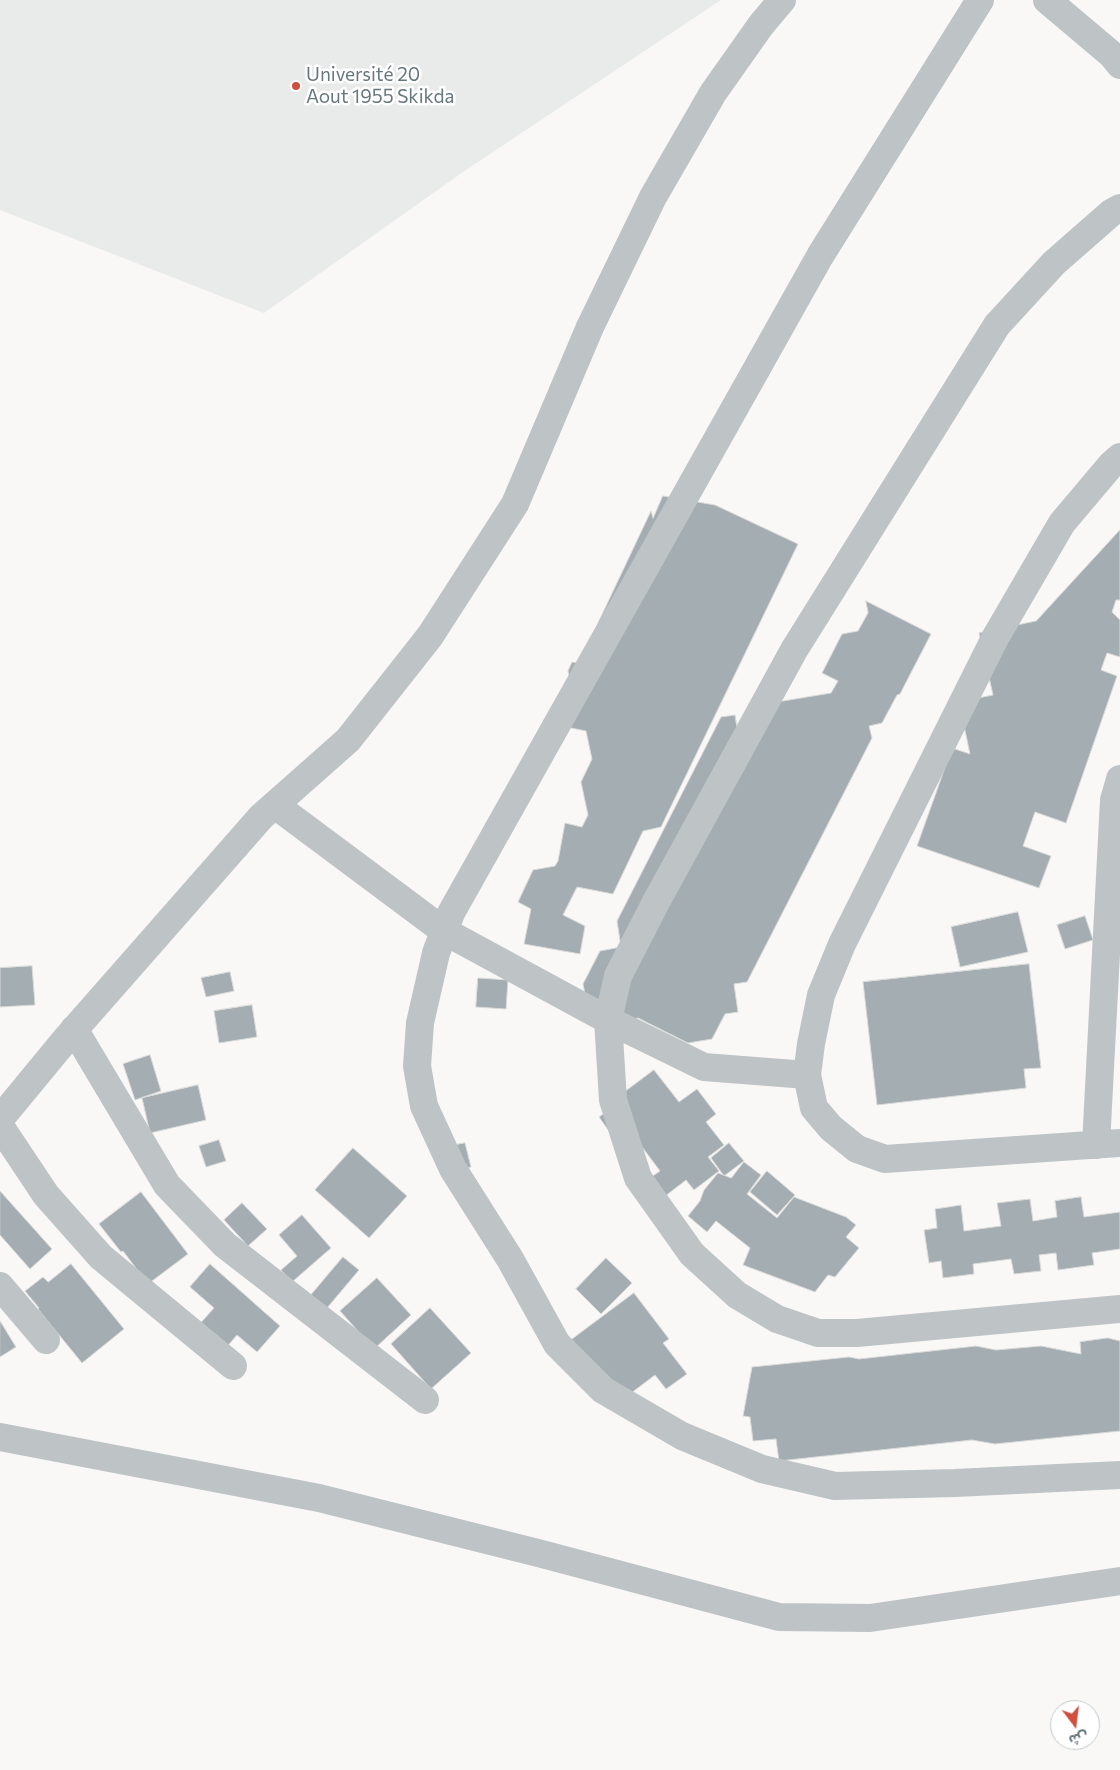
<!DOCTYPE html>
<meta charset="utf-8">
<style>
body{margin:0}
#map{position:relative;width:1120px;height:1770px;overflow:hidden;background:#f9f8f7;font-family:Commissioner,"Noto Sans Arabic",sans-serif}
canvas{display:block}
.north{position:absolute;left:1050px;top:1700px;width:50px;height:50px;box-sizing:border-box;background:#fff;border:1px solid #c2c9cb;border-radius:50%;rotate:165deg;font-size:14px;font-weight:700;line-height:20px;text-align:center;color:#66777e}
.north::after{content:'';display:block;margin:auto;width:18px;height:22px;background:#d04f3f;clip-path:polygon(50% 0,100% 100%,50% 72%,0 100%)}
</style>
<div id="map">
<canvas width="1120" height="1770"></canvas>
<div class="north">ش</div>
</div>
<script>
const ctx = document.querySelector('canvas').getContext('2d');
ctx.lineJoin = 'round';
function fill(path, color) {
  ctx.fillStyle = color;
  ctx.fill(path, 'evenodd');
}
function trace(path, color, width, dash) {
  ctx.strokeStyle = color;
  ctx.lineWidth = width;
  ctx.lineCap = dash ? 'butt' : 'round';
  ctx.setLineDash(dash || []);
  ctx.stroke(path);
}
function label(font, color, halo, rows, align = 'center') {
  ctx.font = font + ' Commissioner,sans-serif';
  ctx.lineWidth = 5;
  ctx.setLineDash([]);
  ctx.textBaseline = 'middle';
  ctx.strokeStyle = halo;
  ctx.fillStyle = color;
  for (const [text, x, y, turn = 0] of rows) {
    ctx.save();
    ctx.translate(x, y);
    ctx.rotate((+turn || 0) * Math.PI / 180);
    ctx.textAlign = isNaN(turn) ? turn : align;
    if (halo) ctx.strokeText(text, 0, 0);
    ctx.fillText(text, 0, 0);
    ctx.restore();
  }
}
fill(new Path2D(`
 M0 0H721L463 172 264 313 0 210Z`), '#e9eaea');
const building = new Path2D(`
 M663 496 715 505 798 544 661 827 643 831 613 894 577 887 563 915 585 926 580 954 524 944 531 909 518 902 533 870 555 866 558 861 565 823 582 827 588 815 581 782 592 759 586 731 566 727 575 708 568 671 572 662 593 666 610 630 598 623 651 511 653 518Z
 M1120 530V600H1116L1112 612 1120 620V657L1107 653 1101 670 1117 676 1066 823 1035 812 1023 846 1051 856 1039 888 917 846 952 748 970 754 959 702 993 695 979 633 1036 621Z
 M866 601 931 634 900 694 897 695 882 723 869 726 872 738 747 982 734 984 738 1012 725 1014 712 1039 688 1043 638 1018 634 1019 585 994 583 984 600 951 621 947 617 921 721 717 735 715 738 735 753 706 831 693 838 681 822 673 842 634 858 631 868 613Z
 M1018 912 1028 952 960 967 951 927Z
 M1085 916 1093 940 1065 949 1057 925Z
 M1029 964 1041 1068 1024 1069 1026 1088 877 1105 863 982Z
 M32 966 35 1005 0 1007V968Z
 M230 972 234 991 206 997 201 978Z
 M478 978 508 980 506 1009 476 1007Z
 M252 1005 257 1037 219 1043 214 1011Z
 M150 1055 161 1091 135 1100 123 1064Z
 M654 1070 679 1102 697 1089 716 1114 706 1122 724 1145 708 1157 719 1171 694 1190 686 1180 664 1197 650 1178 660 1171 628 1128 614 1138 599 1117 617 1104 614 1100Z
 M198 1085 206 1120 150 1133 142 1098Z
 M219 1140 226 1161 206 1167 199 1146Z
 M465 1143 471 1167 447 1173 441 1148Z
 M729 1143 744 1161 724 1176 711 1158Z
 M353 1148 407 1196 369 1238 315 1190Z
 M744 1162 761 1175 747 1194 777 1218 794 1197 846 1217 856 1225 846 1237 859 1248 835 1277 828 1275 815 1292 743 1265 750 1248 716 1221 707 1232 688 1216 700 1201 704 1190 718 1173 731 1178Z
 M767 1171 795 1195 777 1215 750 1192Z
 M0 1191 52 1249 30 1269 0 1235Z
 M141 1192 188 1254 148 1284 123 1251 121 1252 99 1224Z
 M1081 1197 1084 1217 1120 1212V1249L1092 1253 1094 1265 1058 1270 1056 1253 1039 1255 1041 1271 1014 1274 1011 1259 973 1264 974 1274 943 1278 941 1261 929 1263 924 1230 937 1228 935 1209 961 1205 964 1231 1001 1226 997 1203 1030 1199 1033 1221 1057 1217 1055 1201Z
 M242 1203 267 1229 248 1246 224 1220Z
 M302 1215 331 1248 292 1282 281 1270 297 1256 279 1235Z
 M343 1257 359 1270 327 1308 311 1295Z
 M606 1258 632 1283 601 1314 576 1289Z
 M71 1264 124 1329 82 1363 38 1309 39 1308 25 1291 43 1277 48 1282Z
 M210 1264 280 1326 257 1352 237 1335 224 1350 197 1327 214 1308 190 1287Z
 M377 1278 411 1315 374 1349 340 1311Z
 M634 1293 669 1339 663 1343 687 1374 666 1389 655 1375 610 1409 563 1346Z
 M430 1308 471 1353 431 1389 391 1344Z
 M0 1321 16 1347 0 1357Z
 M1108 1338 1120 1341V1431L995 1444 972 1440 779 1461 776 1439 753 1441 750 1417 743 1416 752 1367 849 1357 859 1359 976 1346 996 1350 1041 1346 1081 1354 1080 1342Z`);
fill(building, '#a4adb1');
trace(building, '#dadad9', 1);
trace(new Path2D(`
 M980 0 820 256 451 913 436 953 420 1023 417 1066 424 1106 453 1169 510 1259 557 1344 603 1390 682 1436 762 1469 835 1486 955 1483 1120 1475
 M1047 0 1111 54 1120 65
 M1120 208 1111 213 1054 263 997 325 794 650 656 902 618 976 608 1020 613 1100 638 1178 692 1254 737 1295 777 1319 818 1333H857L1120 1309
 M1120 457 1111 465 1062 523 995 638 842 944 821 995 811 1044 807 1075 814 1108 831 1128 857 1149 885 1159 1120 1143
 M275 805 444 931 608 1020 704 1067 807 1075
 M74 1029 167 1185 225 1245 425 1400
 M0 1119 66 1039 261 817 348 740 430 636 515 504 590 327 653 197 713 93 761 25 782 0
 M0 1126 46 1195 101 1257 233 1366
 M1096 1145 1114 800 1120 779
 M0 1286 46 1340
 M0 1437 319 1498 542 1554 779 1617 870 1618 1120 1581`), '#bec3c6', 28);
for (const [x, y, r, color] of [
 [296,86,5,"#d04f3f"]
]) {
  const dot = new Path2D();
  dot.arc(x, y, r, 0, 2 * Math.PI);
  ctx.fillStyle = color;
  ctx.fill(dot);
  trace(dot, '#fff', 2);
}
label('19px', '#66777e', '#fff', [
 ["Université 20",306,75],
 ["Aout 1955 Skikda",306,97]
], 'left');
</script>
